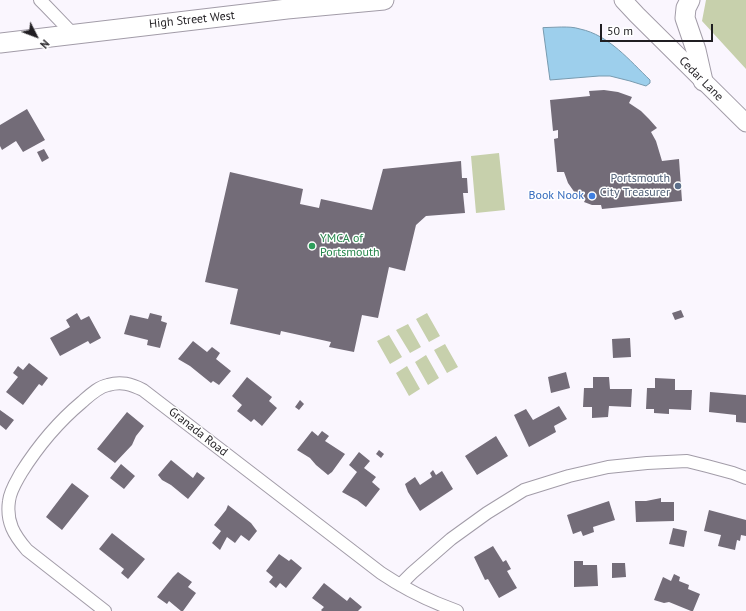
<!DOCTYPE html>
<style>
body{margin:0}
#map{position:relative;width:746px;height:611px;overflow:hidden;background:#faf6fe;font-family:"PT Sans",sans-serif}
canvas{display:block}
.north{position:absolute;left:16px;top:16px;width:40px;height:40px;-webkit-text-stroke:3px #fff;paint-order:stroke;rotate:132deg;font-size:11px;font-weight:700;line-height:16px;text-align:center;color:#201e22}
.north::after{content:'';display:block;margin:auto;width:14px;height:18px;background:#201e22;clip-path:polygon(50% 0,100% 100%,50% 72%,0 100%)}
.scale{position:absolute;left:600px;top:24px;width:113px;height:18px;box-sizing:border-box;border:2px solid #201e22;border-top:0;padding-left:5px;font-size:12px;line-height:14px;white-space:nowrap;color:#201e22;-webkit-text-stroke:3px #fff;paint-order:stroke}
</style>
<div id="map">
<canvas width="746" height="611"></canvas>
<div class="north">N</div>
<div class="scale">50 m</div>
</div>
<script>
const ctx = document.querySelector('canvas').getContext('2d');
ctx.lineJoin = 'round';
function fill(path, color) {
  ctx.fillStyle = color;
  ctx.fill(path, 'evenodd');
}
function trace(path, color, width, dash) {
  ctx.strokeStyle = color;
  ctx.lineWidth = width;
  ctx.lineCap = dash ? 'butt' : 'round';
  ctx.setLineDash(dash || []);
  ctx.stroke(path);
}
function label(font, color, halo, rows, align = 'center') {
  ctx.font = font + ' "PT Sans",sans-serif';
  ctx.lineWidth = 3;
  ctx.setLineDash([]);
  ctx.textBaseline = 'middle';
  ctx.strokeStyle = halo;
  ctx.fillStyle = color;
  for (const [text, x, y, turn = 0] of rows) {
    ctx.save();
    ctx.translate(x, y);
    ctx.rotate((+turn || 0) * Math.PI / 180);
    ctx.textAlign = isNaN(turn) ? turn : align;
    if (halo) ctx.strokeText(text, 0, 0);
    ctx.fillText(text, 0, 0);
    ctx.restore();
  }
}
fill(new Path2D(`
 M706 0H746V69L702 21Z
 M499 153 505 210 476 213 471 156Z
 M427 313 440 336 429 342 416 319Z
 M408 324 421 347 410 353 396 330Z
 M389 335 402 357 390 364 377 341Z
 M445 344 458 367 447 373 434 350Z
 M426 355 439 378 428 385 415 362Z
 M407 366 420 389 409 396 396 373Z`), '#c7d0ac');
const water = new Path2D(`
 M562 27C568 27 574 27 580 29 609 35 630 61 650 80V83L646 86 630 81 610 76H599L550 80 543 28Z`);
fill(water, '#9dcfec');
trace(water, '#789aaf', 1);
fill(new Path2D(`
 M604 90 618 92 632 97 629 103 641 111 649 119 657 128 651 132 656 141 662 161 679 159 682 201 602 209 601 205H592L584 202 585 200 575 193 568 183 564 172H557L554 139 558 138V130L553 131 550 100 590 96 589 91Z
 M27 109 45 140 23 152 16 141 2 150 0 146V125Z
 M44 149 49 158 42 162 37 152Z
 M461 161 462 178H467L468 193H463L465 213 426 216 416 225 405 271 389 267 378 318 362 315 354 352 329 347 331 342 281 331 280 335 230 324 238 289 205 282 230 172 303 189 300 204 319 208 321 199 372 210 383 169Z
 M681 310 684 317 675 320 672 313Z
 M77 313 81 320 89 316 101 338 90 344 88 341 60 356 50 338 70 327 66 320Z
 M150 313 162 316 161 321 167 323 160 348 147 345 148 340 124 334 130 315 148 319Z
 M630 338 631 357 613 358 612 339Z
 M193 341 207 352 212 347 220 353 216 359 231 371 219 385 213 381 211 383 190 366 178 359Z
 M29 363 48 378 42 386 39 384 23 405 6 392 18 377 13 373 18 366 23 370Z
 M566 372 570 388 551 393 548 377Z
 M247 377 272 397 269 401 277 408 262 426 254 419 251 422 237 411 242 405 232 396Z
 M593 377H609L610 389H632L631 407 609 406 608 417 592 418V407H583L584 388H593Z
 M655 378 675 379V390H692L691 410 669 409V414L654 413V409H646L647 388H655Z
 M710 392 746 395V423L736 422V415L709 412Z
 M300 400 304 404 299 410 295 407Z
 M559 406 567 419 554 426 556 432 529 447 514 415 526 409 533 420Z
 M0 410 14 420 6 430 0 425Z
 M127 412 144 426 136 436 132 445 115 463 97 449Z
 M312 431 318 436 322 431 329 436 325 441 345 454 332 472 328 475 316 465 310 458 297 450Z
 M496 436 508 456 477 475 465 456Z
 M379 450 384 454 381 458 376 454Z
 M359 452 370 461 364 468 376 477 372 482 380 489 366 507 357 500 353 498 342 492 357 472 349 465Z
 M171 460 193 478 197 472 205 478 188 499 171 485 162 480 158 475Z
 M121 464 135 476 124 489 110 478Z
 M433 470 436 475 442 471 453 489 420 511 408 492 405 484 415 477 420 485 432 477 430 473Z
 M72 483 89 496 62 530 46 517Z
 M661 498V502H674V521L636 522 635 501H646Z
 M609 501 615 520 593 527 594 532 583 536 581 531 573 534 567 515Z
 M228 505 251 523 257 531 249 541 241 535 235 543 227 537 220 550 212 543 221 531 214 525 226 510Z
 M709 510 746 520V536L741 535 740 541 737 540 735 550 718 546 721 535 704 531Z
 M673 528 687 531 684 547 669 544Z
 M112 533 145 559 128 579 121 573 124 569 99 549Z
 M493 546 503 562 506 560 511 569 507 571 517 588 499 598 488 579 485 580 474 557Z
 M279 554 289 561 291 559 302 568 286 588 280 583 276 588 269 582 273 577 266 571Z
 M574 561H583V565H597L598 586 574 587Z
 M612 563H625L626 577 612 578Z
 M178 572 192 582 188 587 196 593 183 611H181L169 601 167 604 157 597 173 577Z
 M674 574 680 577 679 581 689 585 688 589 700 594 693 611H691L669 602 664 603 654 600 663 577 671 581Z
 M324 583 347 601 350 597 362 607 358 611H322L321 610 324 607 312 598Z`), '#736c78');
const minor = new Path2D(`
 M40 0 46 6 73 34
 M400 585 412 573 451 539 487 513 524 490 569 476 608 467 647 463 687 461 707 466 733 473 746 478
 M105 611 27 550C14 535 6 522 9 501 10 491 16 482 21 473 38 446 58 422 82 402 90 395 98 387 108 385 121 381 131 384 143 390L381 573C406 590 429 601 457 611`);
const secondary = new Path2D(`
 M623 0 637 15 746 123`);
const primary = new Path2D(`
 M690 0 686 8 685 18 696 50 703 81
 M0 43 287 9 384 0`);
trace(minor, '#a29ca8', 14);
trace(secondary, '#a29ca8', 19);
trace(primary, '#a29ca8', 21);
trace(minor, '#fff', 12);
trace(secondary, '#fff', 17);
trace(primary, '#fff', 19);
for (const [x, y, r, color] of [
 [678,186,4,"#5c6f8a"],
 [592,196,4,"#3f7fe0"],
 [312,246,4,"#2e9e5b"]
]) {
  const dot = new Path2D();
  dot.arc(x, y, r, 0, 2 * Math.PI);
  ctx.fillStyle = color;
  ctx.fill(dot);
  trace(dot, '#fff', 1.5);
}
label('12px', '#201e22', '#fff', [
 ["High Street West",192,20,-6],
 ["Cedar Lane",701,79,45],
 ["Granada Road",198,432,38]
]);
label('12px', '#4e5e75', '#fff', [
 ["Portsmouth",670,179],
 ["City Treasurer",670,193]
], 'right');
label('12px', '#366cbe', '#fff', [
 ["Book Nook",584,196]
], 'right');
label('12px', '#27864d', '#fff', [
 ["YMCA of",320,239],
 ["Portsmouth",320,253]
], 'left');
</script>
